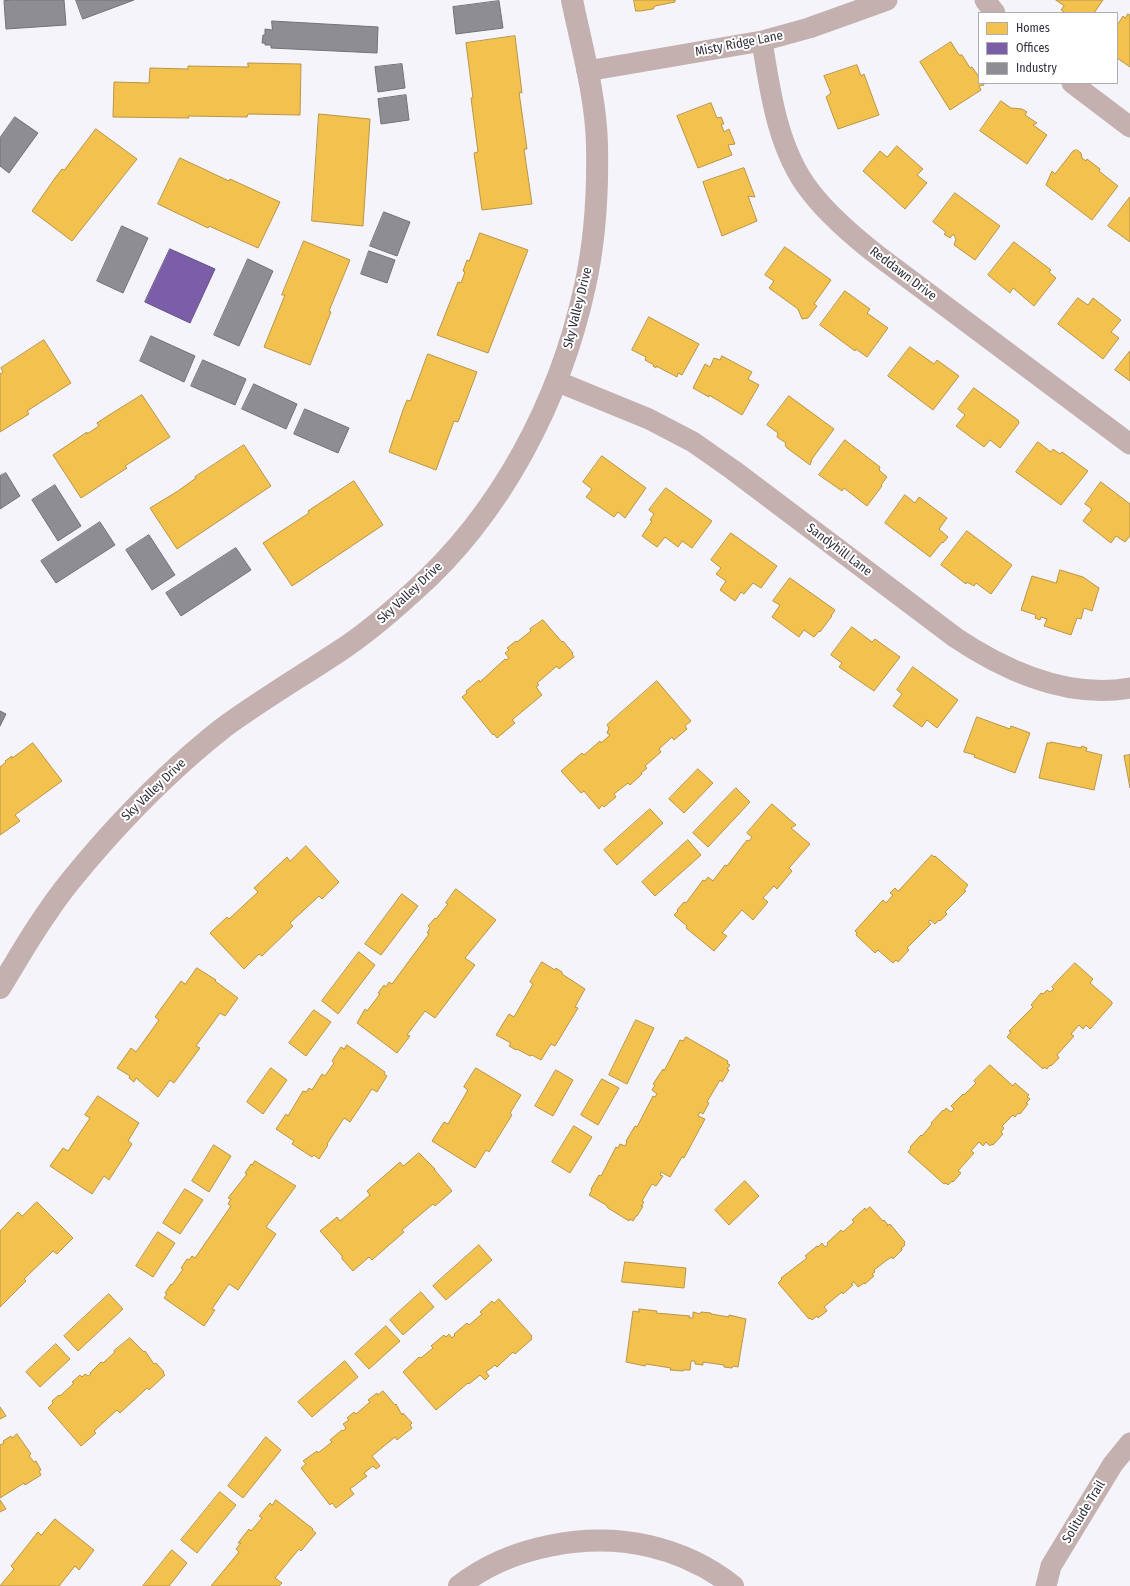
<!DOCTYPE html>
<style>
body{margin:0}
#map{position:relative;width:1130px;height:1586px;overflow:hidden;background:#f4f4fa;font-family:"Fira Sans Condensed",sans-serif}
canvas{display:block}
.legend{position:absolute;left:978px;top:12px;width:140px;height:72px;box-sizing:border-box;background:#fff;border:1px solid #adacb1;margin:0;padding:5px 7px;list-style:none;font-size:12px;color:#312f3b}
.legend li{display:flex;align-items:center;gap:8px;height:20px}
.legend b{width:20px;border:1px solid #adacb1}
</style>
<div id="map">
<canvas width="1130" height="1586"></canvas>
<ul class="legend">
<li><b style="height:11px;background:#f2c14e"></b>Homes</li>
<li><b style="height:11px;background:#7b5ea7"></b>Offices</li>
<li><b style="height:11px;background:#8d8d92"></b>Industry</li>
</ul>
</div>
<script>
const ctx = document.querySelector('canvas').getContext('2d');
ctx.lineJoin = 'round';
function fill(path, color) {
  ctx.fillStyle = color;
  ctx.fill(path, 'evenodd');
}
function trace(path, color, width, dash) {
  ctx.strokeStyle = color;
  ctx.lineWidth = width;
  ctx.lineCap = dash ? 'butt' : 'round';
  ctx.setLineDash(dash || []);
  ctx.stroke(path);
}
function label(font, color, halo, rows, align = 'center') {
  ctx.font = font + ' "Fira Sans Condensed",sans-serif';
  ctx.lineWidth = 4;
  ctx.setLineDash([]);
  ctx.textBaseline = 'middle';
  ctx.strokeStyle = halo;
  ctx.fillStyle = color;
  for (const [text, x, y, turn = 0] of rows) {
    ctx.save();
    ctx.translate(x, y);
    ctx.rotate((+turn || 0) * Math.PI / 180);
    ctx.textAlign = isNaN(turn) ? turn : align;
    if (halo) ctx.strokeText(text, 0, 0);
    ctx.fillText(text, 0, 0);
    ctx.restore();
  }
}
const homes = new Path2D(`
 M634 0H675V2L655 6 653 9 640 11H636Z
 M1056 0H1103L1094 13H1066L1061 10 1064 6Z
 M1128 14 1130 15V67L1117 58V23L1118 24 1123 16 1125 18Z
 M515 36 522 93 519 92 527 149H524L532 204 482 210 474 153 478 152 471 98H473L466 43Z
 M951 42 959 55H962L970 68 972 67 979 77V83H983L984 85 979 86 981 90 950 110 920 62Z
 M248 63 301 64 300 115 248 114 247 117 188 116 189 118 113 117 114 82 149 83 150 68 188 69V66L248 67Z
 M857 65 861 76 864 74 879 115 838 129 826 97 831 93 824 76Z
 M1001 101 1011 108 1022 109 1027 112 1025 115 1037 123 1033 125 1047 135 1027 164 980 131Z
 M711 103 717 118 721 117 724 124H721L724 132 729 129 735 144 728 145 732 155 698 168 677 116Z
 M319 114 370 119 363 226 312 221Z
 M96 129 137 159 72 241 32 211 55 178 62 169 64 170Z
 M897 146 923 169 917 175 927 183 905 209 863 171 880 151 887 157Z
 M1077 150 1081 153 1082 158 1086 161 1087 159 1100 169 1099 171 1118 186 1092 220 1046 185 1052 171 1055 174 1073 151Z
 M180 158 229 181 230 179 280 202 258 248 209 226 208 228 158 204Z
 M744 168 755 197 748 196 757 221 722 236 703 182Z
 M955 193 1000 226 975 260 954 245 956 239 953 234 950 238 944 234 946 232 933 222Z
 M1130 197V242L1108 226Z
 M480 233 528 250 488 353 437 335 458 282 461 283 465 272 463 271 467 260 469 261Z
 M304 241 350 260 329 311 331 312 310 365 264 347 285 295H282Z
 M1014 242 1051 270 1049 272 1056 278 1034 306 1013 288 1010 293 988 275Z
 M785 247 831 280 814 304 817 306 808 318 802 319 798 309 769 288 774 281 765 275Z
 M845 291 870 309 867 313 888 328 867 357 856 349 855 351 820 325Z
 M1078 298 1088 305 1093 298 1121 320 1111 332 1119 338 1103 359 1058 324Z
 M649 317 699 344 682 375 678 373 677 377 656 366V368L653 366 654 365 645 360 646 357 632 350Z
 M44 340 71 383 27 411 29 414 0 432V374L3 372 1 368Z
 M910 347 934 364 937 360 959 376 933 410 888 376Z
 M1130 351V381L1115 370Z
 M428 354 477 372 458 422 454 421 436 470 389 452 403 410 407 400 410 401Z
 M722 356 752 372 748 379 759 385 742 415 709 395V397L693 388 705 364 710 367 714 358 720 360Z
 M974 388 1018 420 1019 423 1000 448 990 440 984 447 956 426 965 415 958 409Z
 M142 395 170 437 125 466 127 468 81 498 53 455 87 432V434L99 426 97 423 106 417Z
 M789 396 834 429 812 459 810 465 787 448 785 445 786 443 777 437 778 433 767 425Z
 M845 440 880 467 879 470 887 477 881 485 882 486 867 506 844 488 842 491 819 475Z
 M1038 442 1051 452 1053 449 1060 454 1062 452 1088 471 1061 505 1016 472Z
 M244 445 271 486 177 549 150 508 178 491 196 478 195 477Z
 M602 456 646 488 625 518 618 512 614 517 586 497 592 489 583 482Z
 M354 481 383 525 292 586 263 543 309 513 308 511 317 505Z
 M1101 482 1130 504V536L1125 542 1116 536 1111 543 1083 521 1092 509 1085 504Z
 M666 488 712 521 692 548 682 541 678 547 665 537 657 547 642 536 652 521 650 520 654 514 649 510Z
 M905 495 915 503 919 497 947 518 939 529 948 537 943 543 942 542 930 557 885 523Z
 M967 531 1012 565 991 594 976 583 974 586 967 582 966 584 941 565Z
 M731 533 777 566 761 588 753 583 744 594 741 592 735 601 720 590 726 581 716 574 721 568 711 560Z
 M1060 570 1083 577 1099 588 1092 611 1084 608 1081 619 1077 618 1071 635 1044 626 1047 619 1041 617 1040 620 1035 618 1036 615 1021 610 1032 576 1056 583Z
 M790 578 835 610 831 616H832L820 632 819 631 814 637 804 630 799 637 772 617 780 605 773 601Z
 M543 620 562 642 563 641 573 653 572 654 574 657 559 669 557 666 537 683 539 685 536 687 542 695 512 720 515 723 497 738 494 734 493 735 462 697 467 693 466 691 479 680 480 682 505 659 506 660 509 658 505 653 509 650 507 648 516 641 517 642 531 631 530 629Z
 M852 627 872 642 875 639 900 657 874 691 839 667 842 663 831 655Z
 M913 667 958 700 937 728 927 720 922 727 893 706 902 694 897 690Z
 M657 681 691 721 685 726 687 729 674 740 672 737 659 749 661 752 645 766 647 768 641 773 642 774 630 785 628 783 614 794 616 797 604 807 602 805 599 809 584 791 581 793 561 771 582 753 584 755 600 741 601 743 610 735 607 733 609 728 607 725Z
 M977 717 1010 729 1011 726 1030 733 1015 773 974 757 975 755 964 752Z
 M1051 742 1081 748 1082 746 1087 748 1086 751 1102 755 1094 790 1039 778 1047 743H1051Z
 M33 743 62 781 15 815 20 821 0 835V767L6 762 5 761 12 756V758Z
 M1130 755V788L1124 756Z
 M698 769 713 783 684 813 669 799Z
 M736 788 750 802 708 847 693 833Z
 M772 804 796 825 791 828 810 844 789 868 792 871 777 889 774 886 763 898 768 902 753 920 742 910 722 933 727 936 714 951 686 928 687 926 674 915 678 911 677 910 684 902 686 903 703 880 705 881 708 877 713 881 725 865 727 866 747 840 749 841 752 837 747 833Z
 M650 809 663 823 617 865 604 850Z
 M688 840 701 855 655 896 642 882Z
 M306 846 339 882 322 899 319 896 290 923 293 926 262 956 259 954 244 969 210 933 227 917 229 919 258 892 254 888 287 857 290 861Z
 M932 855 934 857 935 856 968 885 964 890 966 891 945 912 947 914 940 921 939 920 935 924 930 920 928 922 931 924 907 948 909 950 898 962 896 960 893 963 878 950 875 953 856 935 857 933 855 931 883 900 886 903 893 895 890 893 895 888 898 891Z
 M456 889 496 920 465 958 475 965 435 1018 425 1011 407 1035 410 1036 397 1053 357 1023 365 1009 367 1011 380 994 378 993 384 985 386 987 389 982 392 984 429 934 427 933 430 928 428 926 435 918 436 919 448 904 446 903Z
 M402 894 418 906 381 955 365 944Z
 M359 952 375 965 338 1014 322 1001Z
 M542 962 555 970 556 968 562 972V974L585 989 575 1007 578 1008 555 1046 551 1044 541 1060 532 1055 530 1056 517 1049 516 1050 509 1046 511 1043 496 1035 509 1014 514 1017 533 984 530 982Z
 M1075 963 1093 979 1090 983 1112 1002V1004L1090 1029 1086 1025 1083 1029 1079 1025 1071 1034 1074 1036 1057 1055 1059 1058 1051 1066 1050 1065 1047 1069 1044 1067 1043 1069 1007 1037 1011 1032 1009 1031 1033 1007 1031 1005 1041 993 1043 994 1047 990 1050 992 1054 989 1052 987Z
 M197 968 216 980 215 981 238 998 225 1016 220 1013 196 1046 200 1048 174 1083 170 1080 158 1097 136 1078 134 1082 129 1078 130 1076 117 1068 131 1048 136 1052 159 1020 155 1017 181 981 185 984Z
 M314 1010 331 1022 306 1056 289 1043Z
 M636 1020 654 1028 627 1084 609 1075Z
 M686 1037 728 1061 727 1063 730 1065 727 1069 729 1070 722 1082 720 1080 707 1102 709 1103 703 1114 700 1112 698 1116 705 1119 684 1158 682 1157 670 1177 661 1172 660 1175 663 1176 656 1186 652 1184 642 1201 644 1202 641 1206H643L637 1216H636L633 1221 630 1219 629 1221 608 1208 606 1205 589 1195 592 1190 591 1189 599 1175 601 1176 616 1147 618 1148 620 1144 625 1146 627 1142 626 1141 635 1126 637 1127 653 1096 655 1097 657 1094 652 1090 655 1085 653 1084 663 1069 664 1071 680 1040 683 1041Z
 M347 1045 385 1072 384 1074 387 1076 377 1092 372 1089 350 1122 344 1118 327 1144 328 1145 319 1159 314 1155 312 1157 292 1144 294 1141 276 1129 286 1114 288 1116 303 1091 306 1092 309 1088 312 1090 322 1074 325 1076 334 1063 332 1061 341 1047 344 1049Z
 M990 1065 1013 1086 1015 1083 1029 1095 1027 1097 1030 1099 1026 1103 1028 1104 1020 1114 1018 1113 1015 1117 1013 1115 1002 1126 1004 1128 1001 1132 1003 1134 993 1145 992 1144 990 1146 986 1142 983 1146 979 1142 971 1151 974 1153 958 1171 961 1173 953 1182 952 1181 948 1185 946 1183 944 1184 908 1152 911 1148 910 1147 921 1135 922 1136 932 1124 931 1123 943 1110 944 1111 946 1108 951 1112 954 1109 951 1106 963 1094 964 1095 976 1083 974 1081Z
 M271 1068 287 1080 263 1114 247 1102Z
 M476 1068 521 1095 510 1113 512 1115 489 1152 486 1150 475 1168 432 1141 444 1122 448 1124 468 1090 464 1087Z
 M556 1070 573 1080 553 1116 535 1106Z
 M602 1079 619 1088 598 1125 581 1115Z
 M98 1096 139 1123 128 1141 132 1144 109 1180 104 1176 92 1194 50 1166 63 1148 68 1151 90 1118 85 1115Z
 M574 1126 592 1137 570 1173 552 1162Z
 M214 1145 231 1156 209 1192 192 1181Z
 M419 1153 435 1169H434L452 1191 435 1206 433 1204 402 1230 404 1232 372 1260 369 1257 353 1271 342 1259V1256L320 1231 337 1217 340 1221 370 1195 367 1191 400 1162 403 1166Z
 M255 1161 296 1186 266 1227 276 1234 238 1290 229 1284 212 1309 215 1310 204 1326 164 1298 167 1294 165 1293 171 1284 172 1285 183 1269 181 1268 187 1259 189 1260 192 1256 195 1258 231 1206 228 1204 231 1199 228 1198 247 1174 245 1173 251 1164 252 1165Z
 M745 1181 759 1196 729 1225 715 1210Z
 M185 1189 203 1200 180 1234 163 1223Z
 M37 1202 73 1238 57 1254 53 1251 24 1279 26 1281 0 1307V1231L18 1212 22 1216Z
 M870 1207 883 1221 884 1220 888 1225 887 1226 890 1224 905 1242 904 1243 905 1245 901 1249 902 1250 893 1259 892 1257 887 1260 874 1270 875 1272 872 1274 874 1276 865 1284 864 1283 858 1287 854 1282 851 1284 853 1285 843 1294 842 1292 824 1307 827 1311 818 1318 817 1316 812 1320 810 1318 809 1319 778 1283 782 1279 781 1278 807 1258 805 1256 817 1246 818 1247 822 1243 825 1247 828 1245 827 1243 841 1230 843 1232 854 1222 852 1220 865 1208 866 1210Z
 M158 1232 175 1243 153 1277 136 1266Z
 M479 1245 492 1260 446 1300 433 1286Z
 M625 1262 686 1268 684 1288 622 1282Z
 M421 1292 434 1307 403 1335 390 1320Z
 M109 1294 123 1309 78 1351 64 1336Z
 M499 1299 532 1336 531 1337 532 1339 515 1354 513 1352 497 1367 495 1365 486 1372 489 1376 485 1380 480 1375 469 1384 468 1383 436 1410 403 1372 419 1357 421 1358 433 1348 431 1346 444 1335 446 1337 449 1334 452 1338 455 1335 454 1334 467 1323 469 1325 482 1314 480 1312 492 1301 494 1303Z
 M639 1309 657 1311 656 1313 690 1316 689 1318H693V1312L700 1314 701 1312 711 1313V1314L729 1317V1315L746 1319 738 1367 733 1366 732 1368 724 1367V1365L703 1362V1365L695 1364V1361H691L690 1370H683V1371L670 1370 671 1368 646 1364 645 1366 626 1362 633 1311 639 1312Z
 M386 1326 400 1341 369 1369 355 1354Z
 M130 1338 144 1352 145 1351 154 1364 156 1363 164 1372 163 1373 165 1375 149 1390 147 1388 120 1413 117 1410 94 1431 96 1433 81 1446 48 1408 53 1403 52 1401 59 1395 60 1396 74 1383 72 1382 80 1375 82 1377 85 1374 88 1376 91 1374 90 1373 101 1362 103 1363 115 1352 114 1351Z
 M56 1344 70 1359 40 1387 26 1372Z
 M345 1361 358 1377 312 1417 298 1402Z
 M383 1391 395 1405 396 1404 402 1415 403 1413 412 1423 410 1425 412 1428 397 1440 395 1437 372 1456 380 1466 376 1469 373 1466 364 1473 367 1476 350 1489 354 1494 336 1508 332 1503 330 1505 301 1468 306 1464 303 1461 317 1451 318 1453 332 1442 330 1440 342 1430 343 1431 346 1428 343 1424 349 1420 347 1418 354 1412 356 1414 370 1402 368 1400 377 1393 378 1395Z
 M0 1407 6 1416 0 1419Z
 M17 1434 31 1454 29 1456 34 1462 36 1461 41 1470 39 1471 41 1475 25 1485 24 1483 0 1498V1445L4 1443 3 1441 11 1436 12 1438Z
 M266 1437 281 1450 243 1498 228 1486Z
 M220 1492 236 1505 197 1553 181 1540Z
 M0 1500 6 1509 0 1512Z
 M276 1500 313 1529 312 1530 316 1533 301 1551 299 1549 275 1578 282 1583 279 1586H211L239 1552 236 1549 241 1543H238L249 1529 251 1531 262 1518 259 1516 270 1503 272 1505Z
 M55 1519 94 1550 79 1570 75 1566 59 1586H0L14 1569 11 1566 38 1532 41 1535Z
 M172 1550 187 1563 169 1586H143Z`);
fill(homes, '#f2c14e');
trace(homes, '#b89548', 1);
const offices = new Path2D(`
 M170 249 215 269 190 323 145 302Z`);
fill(offices, '#7b5ea7');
trace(offices, '#655087', 1);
const industry = new Path2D(`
 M18 0H64L66 25 6 29 4 1Z
 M76 0H134L83 19Z
 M499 1 503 28 456 34 453 7Z
 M272 21 378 27 377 53 271 48V45H265V43H262L263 35H265V29L272 30Z
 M402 64 405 88 378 92 375 67Z
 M406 95 409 120 381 124 378 99Z
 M15 117 38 133 9 173 0 166V138Z
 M384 212 410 222 397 256 370 246Z
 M122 226 148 238 123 293 97 281Z
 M369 251 395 260 387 283 361 274Z
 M248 259 273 271 239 346 214 335Z
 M151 336 195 356 184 382 140 361Z
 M203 360 246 379 235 405 191 386Z
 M254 384 297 404 286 429 242 409Z
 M305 409 349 428 338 453 294 434Z
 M6 473 20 496 0 509V476Z
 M55 485 81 526 58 541 32 500Z
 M100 522 115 545 56 583 41 561Z
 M149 535 175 575 152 590 126 550Z
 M236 548 251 570 181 616 166 593Z
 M0 711 6 714 0 726Z`);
fill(industry, '#8d8d92');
trace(industry, '#717178', 1);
trace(new Path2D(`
 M985 0 995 13
 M762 41C770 92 778 150 810 191 830 217 855 238 881 258L1130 444
 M587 71 762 41 809 28 887 0
 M1072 83 1130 127
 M556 381 649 419 693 442 733 470 956 638C1007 672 1067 699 1130 688
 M1046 1586 1051 1566 1113 1464 1130 1443`), '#c3b0af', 21);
trace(new Path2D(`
 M0 988C16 962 31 935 49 910 66 884 87 861 107 838 143 798 181 761 223 728 261 700 302 676 341 650 367 633 390 613 413 592 501 514 560 401 585 286 595 241 598 192 597 145 596 97 582 48 572 0
 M459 1586C510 1546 587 1532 649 1546 679 1553 709 1567 733 1586`), '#c3b0af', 22);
label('13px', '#312f3b', '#fff', [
 ["Misty Ridge Lane",739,44,-11],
 ["Reddawn Drive",903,274,37],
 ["Sky Valley Drive",578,308,-76],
 ["Sandyhill Lane",839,550,37],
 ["Sky Valley Drive",410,593,-43],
 ["Sky Valley Drive",154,790,-44],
 ["Solitude Trail",1084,1512,-59]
]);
</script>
